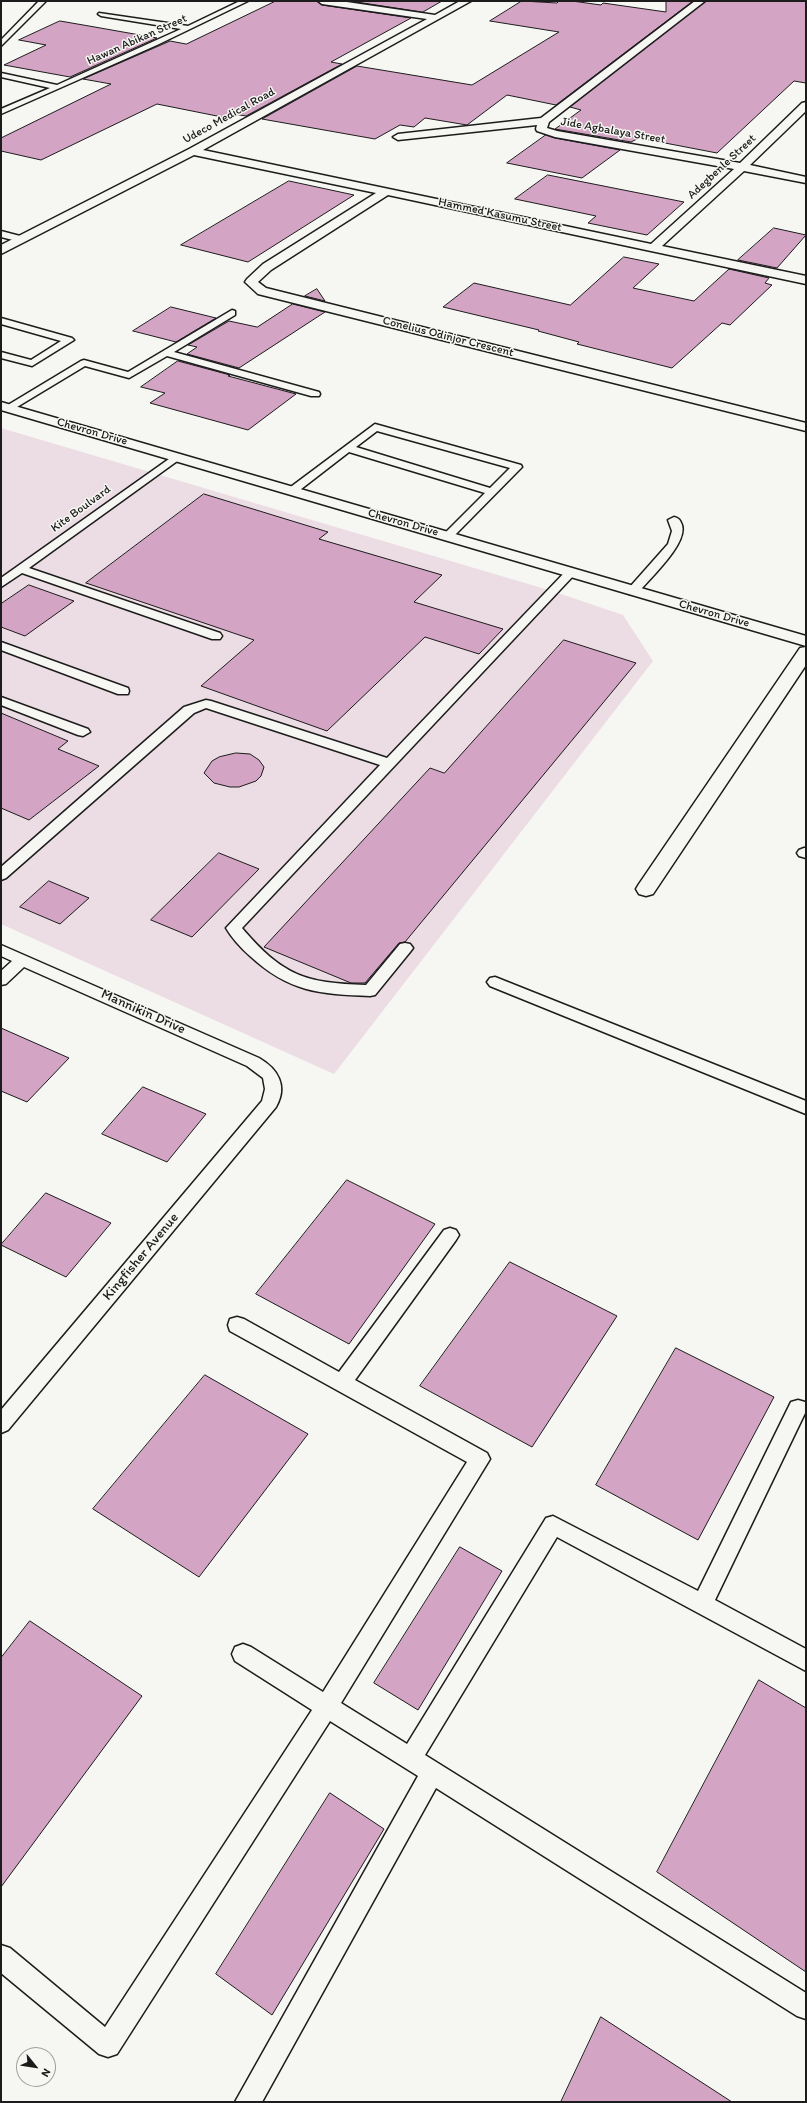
<!DOCTYPE html>
<style>
body{margin:0}
#map{position:relative;width:807px;height:2103px;overflow:hidden;background:#f6f6f2;font-family:Itim,sans-serif}
canvas{display:block}
.frame{position:absolute;inset:0;border:2px solid #1c1c1c;pointer-events:none}
.north{position:absolute;left:16px;top:2047px;width:40px;height:40px;box-sizing:border-box;background:#f6f6f2;border:1px solid #9f9f9c;border-radius:50%;rotate:120deg;font-size:11px;font-weight:700;line-height:16px;text-align:center;color:#1c1c1c}
.north::after{content:'';display:block;margin:auto;width:14px;height:18px;background:#1c1c1c;clip-path:polygon(50% 0,100% 100%,50% 72%,0 100%)}
</style>
<div id="map">
<canvas width="807" height="2103"></canvas>
<div class="frame"></div>
<div class="north">N</div>
</div>
<script>
const ctx = document.querySelector('canvas').getContext('2d');
ctx.lineJoin = 'round';
function fill(path, color) {
  ctx.fillStyle = color;
  ctx.fill(path, 'evenodd');
}
function trace(path, color, width, dash) {
  ctx.strokeStyle = color;
  ctx.lineWidth = width;
  ctx.lineCap = dash ? 'butt' : 'round';
  ctx.setLineDash(dash || []);
  ctx.stroke(path);
}
function label(font, color, halo, rows, align = 'center') {
  ctx.font = font + ' Itim,sans-serif';
  ctx.lineWidth = 3;
  ctx.setLineDash([]);
  ctx.textBaseline = 'middle';
  ctx.strokeStyle = halo;
  ctx.fillStyle = color;
  for (const [text, x, y, turn = 0] of rows) {
    ctx.save();
    ctx.translate(x, y);
    ctx.rotate((+turn || 0) * Math.PI / 180);
    ctx.textAlign = isNaN(turn) ? turn : align;
    if (halo) ctx.strokeText(text, 0, 0);
    ctx.fillText(text, 0, 0);
    ctx.restore();
  }
}
fill(new Path2D(`
 M1 428 552 591 623 615 653 661 334 1074 1 924Z`), '#ecdde4');
const building = new Path2D(`
 M276 1H317L322 5 411 18 331 62 342 64 246 116 234 114 227 118 157 104 41 160 1 151V138L111 84 83 79 170 41 186 44Z
 M350 1H442L423 12Z
 M522 1 557 3 559 1H572L601 5 603 3 666 12V1H693L556 105 507 95 467 125 425 118 414 127 400 125 375 139 262 119 357 66 472 85 559 32 490 21Z
 M706 1H806V83L794 81 717 153 639 138 631 142 555 129 581 110 570 107Z
 M60 21 89 26 157 38 70 77 4 65 46 45 19 40Z
 M546 135 555 138 620 150 582 178 507 163Z
 M548 175 684 202 647 235 588 223 596 216 515 199Z
 M289 181 354 195 248 262 181 245Z
 M774 228 806 235 777 268 738 260Z
 M624 257 659 264 633 288 694 301 729 269 769 278 765 283 772 285 730 325 722 323 672 368 577 344 579 342 538 331 539 330 443 307 474 283 570 305Z
 M317 289 325 301 305 296Z
 M293 304 325 312 239 368 187 354 197 347 188 345 229 321 257 327Z
 M171 307 216 318 176 342 133 331Z
 M178 361 230 375 228 376 296 394 248 430 150 403 165 393 141 387Z
 M204 494 328 532 319 539 442 575 414 602 503 629 479 654 425 637 327 731 201 686 254 640 86 583Z
 M29 585 74 601 25 636 1 627V604Z
 M564 640 636 663 405 942 399 943 365 983H351L264 947 430 768 444 773Z
 M1 713 68 741 58 749 99 766 29 820 1 808Z
 M236 753 250 754 259 760 264 767 261 776 256 781 239 787H230L214 783 204 773 212 761 219 757Z
 M219 853 259 869 192 937 151 920Z
 M49 881 89 898 60 924 20 907Z
 M1 1028 69 1058 27 1102 1 1091Z
 M143 1087 206 1114 167 1162 102 1134Z
 M347 1180 435 1224 349 1344 256 1294Z
 M46 1193 111 1223 66 1277 1 1245Z
 M510 1262 617 1316 532 1447 420 1386Z
 M676 1348 774 1397 698 1540 596 1485Z
 M205 1375 308 1434 199 1577 93 1509Z
 M460 1547 502 1571 418 1710 374 1683Z
 M30 1621 142 1696 1 1887V1658Z
 M759 1680 806 1708V1972L657 1872Z
 M330 1793 384 1829 272 2015 216 1974Z
 M601 2017 732 2102H561Z`);
fill(building, '#d4a4c4');
trace(building, '#1c1c1c', 1);
const lane = new Path2D(`
 M39 1H46L1 46V40Z
 M240 1H248L157 45 1 114V109L50 88 1 77V73L57 85 181 29 101 16 98 14 99 13 188 26Z
 M1 231 24 237 25 239 21 242 1 237Z
 M232 310 235 311V315L174 352 319 392 320 394 319 396H311L167 356 129 378 85 366 12 410H4L3 408 81 361 84 360 128 372Z
 M1 318 72 338 74 340 32 366 1 358V352L31 360 61 341 1 324Z
 M375 424 521 465 522 467 452 538H444L442 536 485 493 349 452 296 493H288L287 491 288 489ZM377 431 510 468 490 488 356 447Z
 M176 454 180 455 181 457 180 459 29 568 220 633 222 636 220 639H212L22 573 1 587V578Z
 M674 517C679 518 680 520 682 525 688 544 649 579 637 594H629L627 591 629 588 668 544 672 531 668 520Z
 M571 568 577 572 575 574 242 928C283 976 305 983 366 985L400 944 405 943 410 944 413 948 410 952 375 995 370 996C319 994 289 992 250 956 241 948 232 938 226 928L380 765 206 708 194 713 6 878 1 880V867L184 707 206 700 211 701 387 758 567 570Z
 M1 642 128 688 129 691 128 694H118L1 650Z
 M1 697 88 729 90 732 83 736 78 735 1 705Z
 M804 848H806V858L799 856 797 853 799 850Z
 M1 945 259 1058C278 1069 288 1086 276 1107L8 1430 1 1433V1410L262 1101 265 1089 263 1078 247 1066 24 967 6 984 1 985V971L12 961 1 956Z
 M495 977 806 1101V1114L490 986 487 982 490 978Z
 M450 1228 456 1230 459 1235 456 1240 355 1380 487 1453 490 1459 341 1703 407 1744 546 1518 553 1516 698 1591 791 1402 798 1400 805 1402 806 1411 715 1600 806 1649V1671L557 1537 425 1755 806 1993V2019L797 2016 436 1788 262 2102H235L418 1776 330 1721 117 2054 108 2057 99 2054 1 1973V1945L10 1948 105 2027 312 1710 235 1661 232 1654 235 1647 243 1644 251 1647 323 1692 467 1462 230 1331 228 1325 230 1319 237 1317 244 1319 339 1372 444 1230Z`);
const street = new Path2D(`
 M318 1H340L435 15 460 1H471L203 150 651 244 734 169 555 137 537 131 536 129 537 125 398 140 393 137 398 134 541 118 695 1H705L549 122 547 128 557 131 740 163 802 103 806 102V111L750 165 806 177V183L744 171 662 246 806 276V284L388 195 271 270 258 282 266 288 806 423V431L258 294 245 282 247 279 263 264 376 193 194 155 1 254V245L189 149 427 19 322 4Z
 M806 647V665L653 894 646 896 639 894 636 889 639 884 800 648Z`);
const secondary = new Path2D(`
 M1 402 806 636V646L1 410Z`);
trace(lane, '#1c1c1c', 3);
trace(street, '#1c1c1c', 3);
trace(secondary, '#1c1c1c', 3);
fill(lane, '#f6f6f2');
fill(street, '#f6f6f2');
fill(secondary, '#f6f6f2');
label('12px', '#1c1c1c', '#f6f6f2', [
 ["Hawan Abikan Street",137,40,-24],
 ["Udeco Medical Road",229,116,-29],
 ["Jide Agbalaya Street",613,131,10],
 ["Adegbenle Street",722,167,-43],
 ["Hammed Kasumu Street",500,215,12],
 ["Conelius Odinjor Crescent",448,337,14],
 ["Chevron Drive",92,432,16],
 ["Kite Boulvard",81,509,-36],
 ["Chevron Drive",403,523,16],
 ["Chevron Drive",714,614,16]
]);
label('14px', '#1c1c1c', '#f6f6f2', [
 ["Mannikin Drive",143,1012,24],
 ["Kingfisher Avenue",141,1257,-50]
]);
</script>
